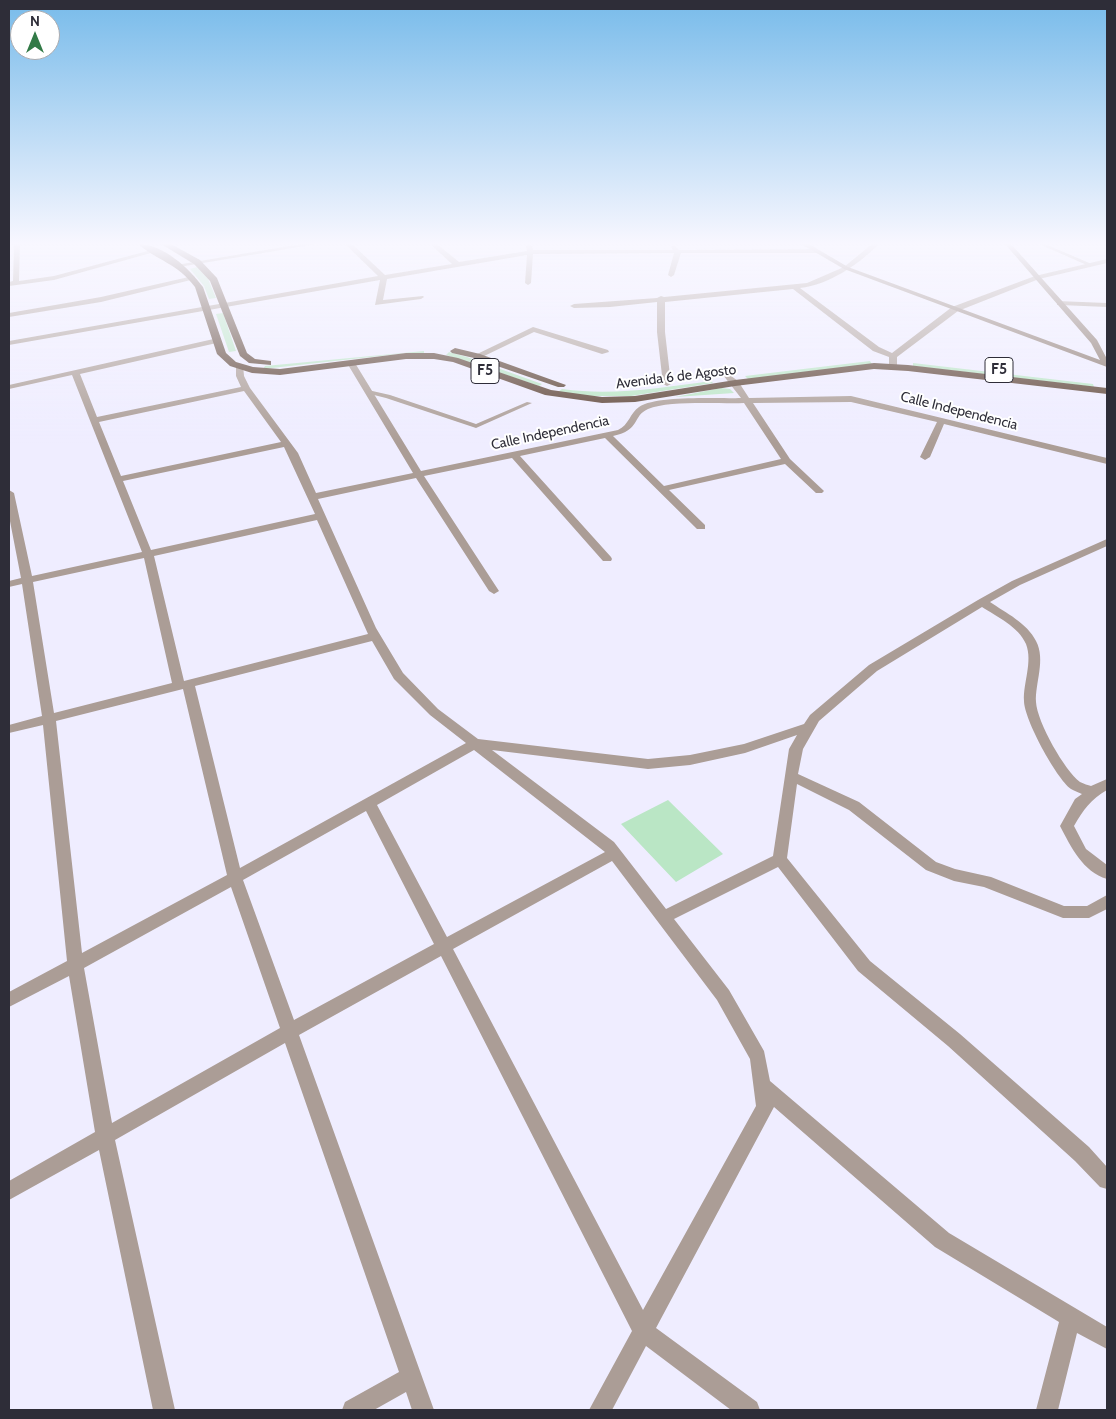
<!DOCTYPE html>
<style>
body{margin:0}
#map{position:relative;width:1116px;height:1419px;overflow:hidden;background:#efedff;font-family:Cabin,sans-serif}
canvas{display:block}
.frame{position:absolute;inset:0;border:10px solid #2e2d38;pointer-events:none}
.north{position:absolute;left:10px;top:10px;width:50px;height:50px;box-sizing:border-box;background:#fff;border:1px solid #ababaf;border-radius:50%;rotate:0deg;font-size:14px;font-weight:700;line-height:20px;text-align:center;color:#2e2d38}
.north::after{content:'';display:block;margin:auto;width:18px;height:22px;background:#327a47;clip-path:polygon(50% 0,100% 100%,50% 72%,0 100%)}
</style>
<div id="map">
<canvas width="1116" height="1419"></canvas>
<div class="frame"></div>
<div class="north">N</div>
</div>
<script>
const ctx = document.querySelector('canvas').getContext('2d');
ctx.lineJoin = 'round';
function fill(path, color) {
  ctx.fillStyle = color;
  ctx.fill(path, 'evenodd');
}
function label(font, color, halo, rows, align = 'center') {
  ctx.font = font + ' Cabin,sans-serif';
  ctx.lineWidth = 4;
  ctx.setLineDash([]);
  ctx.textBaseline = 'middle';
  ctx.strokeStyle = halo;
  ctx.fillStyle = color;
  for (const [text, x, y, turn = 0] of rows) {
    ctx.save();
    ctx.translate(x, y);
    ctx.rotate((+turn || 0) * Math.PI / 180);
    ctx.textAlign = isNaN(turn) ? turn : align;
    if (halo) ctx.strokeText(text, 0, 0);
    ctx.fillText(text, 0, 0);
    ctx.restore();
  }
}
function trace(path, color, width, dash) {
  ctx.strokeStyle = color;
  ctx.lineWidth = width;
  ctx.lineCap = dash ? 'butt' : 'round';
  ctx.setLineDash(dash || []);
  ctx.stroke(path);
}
fill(new Path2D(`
 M197 267 208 279 216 298 209 299 204 286 190 269Z
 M223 313 236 351 229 352 216 314Z
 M424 351V353H407L263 369 265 366Z
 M449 352 467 357 542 384 539 386 446 355Z
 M870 361 872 364 748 379 745 376Z
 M913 363 1093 384 1094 387 913 366Z
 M711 381 713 383 631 396H591L558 392 562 389C612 396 660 388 711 381Z
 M721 388 730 389 734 393 675 397Z
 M668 800 723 854 676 882 621 824Z`), '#bae6c5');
fill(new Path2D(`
 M1039 244H1045L1094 265 1089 266Z
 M368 390 390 395 476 424 527 402 532 403 476 428 386 398 366 393V391Z`), '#ab9d96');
fill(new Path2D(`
 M14 244H20L19 281 54 276 155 249 158 251 54 280 9 286V282L13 281Z
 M301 244H317L179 267 176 265Z
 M345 244H352L385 275 452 264 430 244H437L459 262 527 251 526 246 529 244 532 246 533 250H673L671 247 674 245 679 250 816 249 819 251 816 253H681L674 275 671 277 668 275 674 253 533 254 531 283 528 285 525 283 527 255 387 279 383 300 423 296 424 297 421 299 375 305 380 280 9 345V341L378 276Z
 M872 244H879C859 264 829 285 800 288L879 347 892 353 952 307 1035 276 1107 259V263L1039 279 958 311 897 357V366L893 368 889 366V357L873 351 793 289 665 302V332L671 384 667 386 663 384 657 332V302L610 307 574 308 570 306 574 304 657 298 661 296 664 297 807 283 844 267Z
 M193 276 195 277V279L101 302 9 317V313L101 297Z
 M1057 301 1107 303V307L1060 305H1057Z
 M533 327 608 350 609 352 602 354 534 332 480 358 473 356Z
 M218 338H221V342L80 374 97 417 241 387 236 376V367L243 365 244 376 250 388 298 453 316 493 413 473 347 363 348 361 355 363 421 471 618 430C629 425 630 413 639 407 657 395 718 399 741 398L723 375 727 373 738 381 749 398 851 396 1107 458V464L944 424 930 457 925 460 920 457 937 422 851 402 753 403 790 459 824 491 822 493H816L785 464 669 490 705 525V529H697L605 438 520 456 611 557 612 559 611 561H603L512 458 424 476 499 591 494 594 489 591 416 478 318 499 376 628 403 673 438 709 478 739 648 759 690 755 744 744 804 724 810 715 869 665 978 600 1012 581 1107 539V546L1020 585 990 602C1006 613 1027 623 1036 641 1046 660 1035 683 1036 702 1037 722 1065 771 1080 782 1084 784 1088 785 1091 786L1107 779V790C1091 799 1083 810 1074 826L1086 849 1107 865V879C1083 872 1071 847 1060 826L1075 799 1082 794C1078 792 1074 791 1071 789 1056 778 1024 719 1024 701 1023 683 1033 662 1026 644 1019 627 996 616 982 607L877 671 819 721 803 749 798 774 859 802 936 862 955 869 991 877 1064 906H1087L1107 895V909L1089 918H1063L984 887 954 881 926 870 849 810 797 784 787 858 870 961 960 1034 1089 1147 1107 1167V1189L1100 1187 1075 1161 948 1046 858 971 778 867 674 919 729 990 764 1051 770 1081 949 1233 1107 1327V1349L1077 1333 1058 1410H1036L1059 1322 935 1247 774 1107 656 1328 757 1402 760 1410H731L646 1346 612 1410H589L632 1331 441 956 299 1035 434 1410H412L406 1392 374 1410H342L345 1402 399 1372 285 1043 115 1140 175 1410H153L99 1150 9 1200V1181L95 1132 69 976 9 1007V992L67 961 43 725 9 733V725L42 716 22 584 9 587V581L21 578 9 516V490L14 493 32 576 142 552 72 375 9 389V385ZM244 391 281 442 121 476 99 422ZM744 403 781 459 664 486 613 436C641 430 632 416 648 409 669 400 720 404 744 403ZM284 447 315 514 151 550 123 481ZM317 520 368 634 184 681 154 556ZM144 558 172 683 54 713 33 582ZM372 641 394 679 430 715 466 743 240 868 195 686ZM183 689 227 875 82 953 56 721ZM797 735 789 749 773 856 666 909 614 842 492 750 648 769 690 765 745 753ZM474 750 605 852 447 937 377 805ZM366 811 434 944 294 1020 243 880ZM612 861 717 1000 750 1059 756 1106 643 1310 453 949ZM231 887 280 1028 112 1123 84 968Z`), '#ab9d96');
fill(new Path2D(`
 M801 244H809L848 267 1100 360 1091 343 1005 244H1011L1097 340 1107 359V367L844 269Z`), '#89766c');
fill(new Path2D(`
 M138 244C163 244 189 268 203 287L226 353 236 362 253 367 280 369 406 353H434L458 358 551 390 602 397 635 396 735 380 874 363 908 365 1107 388V394L908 371 874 369 735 386 635 402 602 403 545 395 453 362 434 359H406L280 375 252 373 230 366 217 354 195 287C177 263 158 261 138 244Z
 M161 244H171L200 260 217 278 247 353 255 359 271 361V365L249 363 240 356 210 281 194 264Z
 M455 348 480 354 566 385 564 387H558L474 358 452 353 450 351Z`), '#5c4335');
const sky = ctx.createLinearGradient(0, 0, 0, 443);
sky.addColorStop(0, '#78bbea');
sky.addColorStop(0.55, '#f8f7ff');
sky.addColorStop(1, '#f8f7ff00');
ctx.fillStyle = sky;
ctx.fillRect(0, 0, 1116, 443);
label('14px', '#2e2d38', '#fff', [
 ["Avenida 6 de Agosto",676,377,-7],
 ["Calle Independencia",959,411,14],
 ["Calle Independencia",550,433,-12]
]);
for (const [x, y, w] of [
 [999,370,28],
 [485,371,28]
]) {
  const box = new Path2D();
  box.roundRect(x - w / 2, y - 12.5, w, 25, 4);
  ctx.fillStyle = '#fff';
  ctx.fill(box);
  trace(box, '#2e2d38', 1);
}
label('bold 15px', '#2e2d38', null, [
 ["F5",999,370],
 ["F5",485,371]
]);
</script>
